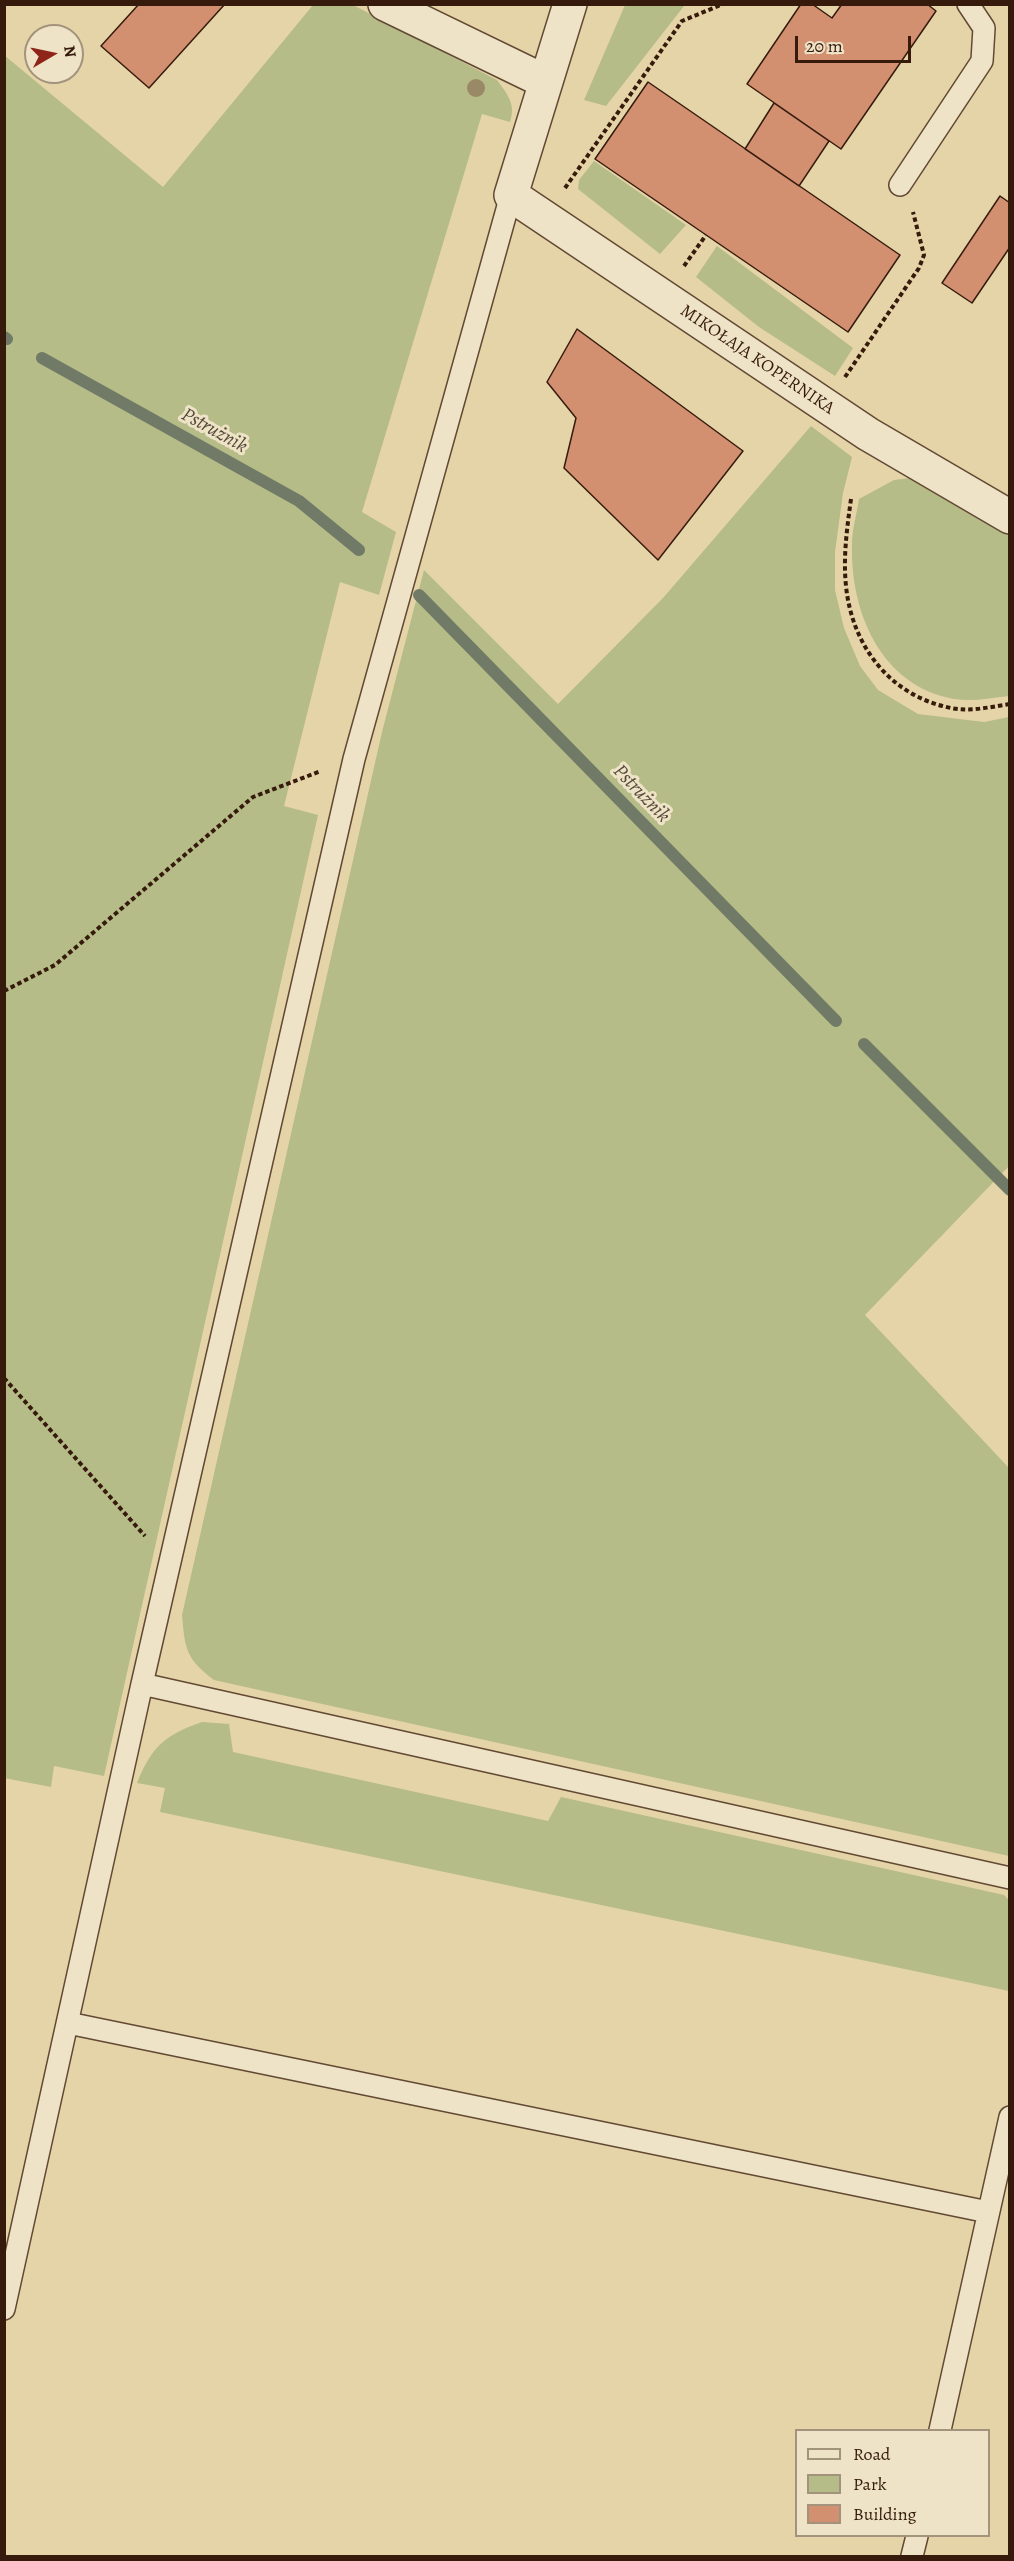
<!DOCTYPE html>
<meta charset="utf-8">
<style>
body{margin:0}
#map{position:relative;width:1014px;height:2561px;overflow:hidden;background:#e5d4a7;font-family:Alegreya,serif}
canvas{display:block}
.frame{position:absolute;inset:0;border:6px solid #361b0d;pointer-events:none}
.legend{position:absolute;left:795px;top:2429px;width:195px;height:108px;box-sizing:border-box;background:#eee3c6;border:2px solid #a4937c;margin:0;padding:8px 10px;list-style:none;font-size:18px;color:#361b0d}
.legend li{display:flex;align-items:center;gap:12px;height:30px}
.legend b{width:30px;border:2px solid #a4937c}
.north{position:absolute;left:24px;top:24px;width:60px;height:60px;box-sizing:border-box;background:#eee3c6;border:2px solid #a4937c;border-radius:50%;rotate:81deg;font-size:16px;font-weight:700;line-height:24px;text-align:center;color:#361b0d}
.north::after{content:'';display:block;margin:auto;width:21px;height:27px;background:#8f2418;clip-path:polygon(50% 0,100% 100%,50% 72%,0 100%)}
.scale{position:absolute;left:795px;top:36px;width:116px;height:27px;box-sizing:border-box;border:3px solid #361b0d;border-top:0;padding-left:8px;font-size:18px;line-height:21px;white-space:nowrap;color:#361b0d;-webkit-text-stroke:4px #eee3c6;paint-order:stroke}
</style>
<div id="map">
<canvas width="1014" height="2561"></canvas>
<div class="frame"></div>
<ul class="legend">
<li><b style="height:8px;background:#eee3c6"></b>Road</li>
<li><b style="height:16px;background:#b5bc87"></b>Park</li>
<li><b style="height:16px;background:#d29071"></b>Building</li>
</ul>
<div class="north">N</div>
<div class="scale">20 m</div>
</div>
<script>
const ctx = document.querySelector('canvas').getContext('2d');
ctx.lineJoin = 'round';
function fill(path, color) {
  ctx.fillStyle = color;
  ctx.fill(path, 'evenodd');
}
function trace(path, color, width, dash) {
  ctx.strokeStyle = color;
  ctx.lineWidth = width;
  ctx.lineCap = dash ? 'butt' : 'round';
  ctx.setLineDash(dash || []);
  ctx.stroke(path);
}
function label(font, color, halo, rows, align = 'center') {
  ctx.font = font + ' Alegreya,serif';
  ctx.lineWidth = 6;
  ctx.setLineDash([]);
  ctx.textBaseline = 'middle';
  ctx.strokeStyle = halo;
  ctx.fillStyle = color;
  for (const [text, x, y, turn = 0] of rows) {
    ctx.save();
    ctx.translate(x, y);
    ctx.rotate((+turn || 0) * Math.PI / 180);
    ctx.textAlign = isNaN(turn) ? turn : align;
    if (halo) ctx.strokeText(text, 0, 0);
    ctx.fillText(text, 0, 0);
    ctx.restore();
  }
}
fill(new Path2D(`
 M680 4 684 6 606 106 584 100 625 5Z
 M313 5H353L497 80C508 95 516 104 510 122L482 114 362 512 396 532 379 595 340 582 284 806 318 815 104 1776 54 1766 51 1787 4 1778V55L163 187Z
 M594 161 686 225 660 254 578 189 579 180Z
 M717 246 853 348 835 376 759 327 696 277Z
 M811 426 852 457 843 493 835 552V590L844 628 860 666 878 690 918 714 984 722 1009 717V1166L865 1315 1009 1468V1856L214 1680C186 1659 185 1649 182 1615L382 732 424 570 558 704 663 598Z
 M917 477 1009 525V696C991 698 973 702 954 699 881 686 850 612 852 544 852 529 857 513 859 499L894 480Z
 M202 1722 229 1724 233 1752 548 1821 561 1797 1004 1895 1009 1900V1991L160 1812 165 1788 137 1783C152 1746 165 1735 202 1722Z`), '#b5bc87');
trace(new Path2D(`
 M4 337 7 339
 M42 358 299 501 359 550
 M419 595 836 1021
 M864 1044 1010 1190`), '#707a66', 12);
const building = new Path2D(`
 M139 4H225L149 88 101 46Z
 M801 4H812L832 18 842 4H927L936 11 841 149 747 84Z
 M648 82 900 255 848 332 595 159Z
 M774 103 829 141 799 186 745 149Z
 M1000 196 1010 203V247L972 303 942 283Z
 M577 329 743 451 658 560 564 468 576 418 547 382Z`);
fill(building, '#d29071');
trace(building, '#361b0d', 1.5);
const lane = new Path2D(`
 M900 185 982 61 984 28 968 4
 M511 195 354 759 142 1684 1010 1878
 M68 2023 988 2212
 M4 2309 142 1684
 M940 2430 1010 2117
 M912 2556 917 2536`);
const street = new Path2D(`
 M385 4 546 82
 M570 4 511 195 868 434 1010 517`);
trace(lane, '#624934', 24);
trace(street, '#624934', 36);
trace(new Path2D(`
 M565 188 682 21 723 4
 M684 266 706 235
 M845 377 919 268 924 255 913 212
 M851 499C847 528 843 557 846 586 852 646 890 696 951 708 970 712 990 707 1010 704
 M4 991 55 965 253 797 321 771
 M4 1378 145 1536`), '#361b0d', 4, [4.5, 3]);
trace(lane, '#eee3c6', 21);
trace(street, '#eee3c6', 33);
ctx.fillStyle = '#9a8967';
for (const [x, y] of [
 [476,88]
]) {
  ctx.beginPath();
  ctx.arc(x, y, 9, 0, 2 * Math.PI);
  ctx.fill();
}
label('18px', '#361b0d', '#eee3c6', [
 ["MIKOŁAJA KOPERNIKA",757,360,34]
]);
label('italic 20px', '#534a3a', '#eee3c6', [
 ["Pstrużnik",214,431,29],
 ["Pstrużnik",641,794,46]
]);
</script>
